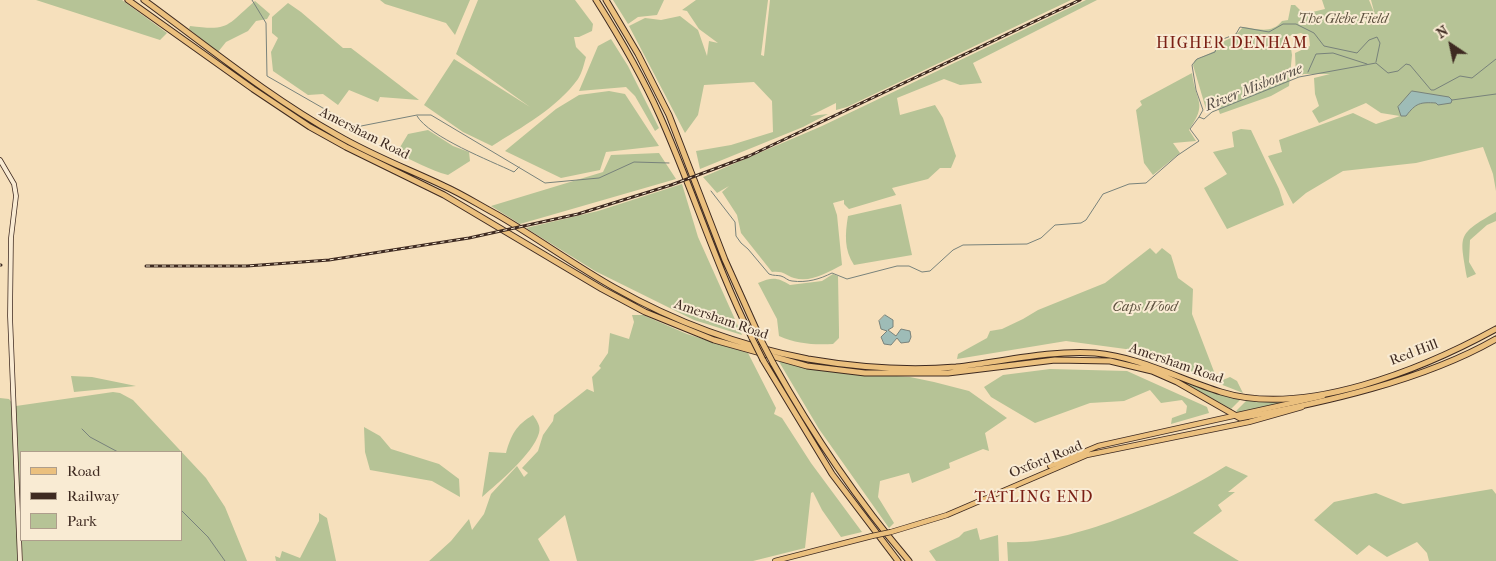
<!DOCTYPE html>
<style>
body{margin:0}
#map{position:relative;width:1496px;height:561px;overflow:hidden;background:#f6e0bc;font-family:"IM FELL French Canon",serif}
canvas{display:block}
.legend{position:absolute;left:20px;top:451px;width:162px;height:90px;box-sizing:border-box;background:#f9ebd3;border:1px solid #ae9e8c;margin:0;padding:6px 9px;list-style:none;font-size:15px;color:#3e2a21}
.legend li{display:flex;align-items:center;gap:10px;height:25px}
.legend b{width:25px;border:1px solid #ae9e8c}
.north{position:absolute;left:1426px;top:20px;width:50px;height:50px;-webkit-text-stroke:4px #f9ebd3;paint-order:stroke;rotate:326deg;font-size:14px;font-weight:700;line-height:20px;text-align:center;color:#3e2a21}
.north::after{content:'';display:block;margin:auto;width:18px;height:22px;background:#3e2a21;clip-path:polygon(50% 0,100% 100%,50% 72%,0 100%)}
</style>
<div id="map">
<canvas width="1496" height="561"></canvas>
<ul class="legend">
<li><b style="height:6px;background:#ebc07e"></b>Road</li>
<li><b style="height:6px;background:#3e2a21"></b>Railway</li>
<li><b style="height:14px;background:#b6c396"></b>Park</li>
</ul>
<div class="north">N</div>
</div>
<script>
const ctx = document.querySelector('canvas').getContext('2d');
ctx.lineJoin = 'round';
function fill(path, color) {
  ctx.fillStyle = color;
  ctx.fill(path, 'evenodd');
}
function trace(path, color, width, dash) {
  ctx.strokeStyle = color;
  ctx.lineWidth = width;
  ctx.lineCap = dash ? 'butt' : 'round';
  ctx.setLineDash(dash || []);
  ctx.stroke(path);
}
function label(font, color, halo, rows, align = 'center') {
  ctx.font = font + ' "IM FELL French Canon",serif';
  ctx.lineWidth = 4;
  ctx.setLineDash([]);
  ctx.textBaseline = 'middle';
  ctx.strokeStyle = halo;
  ctx.fillStyle = color;
  for (const [text, x, y, turn = 0] of rows) {
    ctx.save();
    ctx.translate(x, y);
    ctx.rotate((+turn || 0) * Math.PI / 180);
    ctx.textAlign = isNaN(turn) ? turn : align;
    if (halo) ctx.strokeText(text, 0, 0);
    ctx.fillText(text, 0, 0);
    ctx.restore();
  }
}
fill(new Path2D(`
 M36 0H122L167 33 160 40Z
 M380 0H470L455 35 446 23 385 4Z
 M478 0H575L593 24 592 31 579 37H574L576 47 586 57C584 64 582 73 578 79 557 108 522 127 492 146L463 132 424 105 454 59 530 107 456 54Z
 M613 0H664L657 15 638 17 628 24Z
 M696 0H768L761 55 764 56 770 0H1071L847 107 836 110V103L810 116 828 114 803 127 700 169 696 151 731 145 773 132 772 101 754 82 704 85 698 115 685 133 629 26 645 18 661 20 680 16 698 30 707 56 709 41 718 43 699 29 687 11 682 10Z
 M1086 0H1097L973 63 982 83 960 85 944 79 897 98 900 115 935 105 943 118 956 156 951 168H940L928 179 892 188 896 195 849 209 844 204V200L833 203 837 215 842 265C828 272 811 283 794 278 784 275 785 271 772 272L741 233 737 215 722 192 729 186 717 193 703 177 822 126Z
 M1322 0H1369L1375 15 1371 0H1496V191L1493 174 1483 147 1416 163 1343 171 1306 193 1293 204 1268 156 1282 152 1279 140 1353 113 1376 124 1400 116 1381 113 1366 103 1319 123 1312 111 1319 106 1315 94 1314 78 1330 74H1304L1296 77 1295 53 1310 46 1309 37 1301 33 1289 36 1292 55 1289 86 1271 96 1220 114 1217 106 1206 109 1193 65 1195 60 1217 50 1218 44 1235 36 1243 27C1258 29 1272 34 1282 21L1288 20 1291 5H1295L1304 14 1325 9Z
 M255 1 270 14 267 19 256 21 248 31 226 42 218 52 189 29 190 26C230 31 226 26 255 1Z
 M288 3 301 12 343 48H351L419 100 380 97 378 102 349 90 338 105 323 94 308 95 273 71 271 52 278 38 272 33V17Z
 M611 39 628 66 659 128 655 131 635 96 626 87 579 91 598 46Z
 M1192 73C1196 104 1208 102 1189 130L1196 141 1173 143 1180 153 1153 175 1144 163 1136 110 1142 105 1140 101Z
 M609 91 625 94 659 146 606 152 600 170 561 178 505 151 556 109 579 95Z
 M1241 129 1251 130 1279 189 1284 205 1227 229 1204 188 1227 174 1213 152 1234 147 1232 132Z
 M428 130 453 146 469 152 470 161 448 175C429 170 414 160 396 154L408 134Z
 M659 153 676 179 520 224 491 206 603 172 611 155Z
 M682 184 698 237 742 335 694 320 595 271 526 228 598 211Z
 M901 204 912 255 854 265C844 250 845 234 848 216Z
 M1496 212V221L1487 225 1470 240 1469 262 1476 274 1467 278C1460 235 1456 235 1496 212Z
 M1150 248 1156 254 1162 248 1171 255 1178 278 1193 289 1192 314 1218 382 1230 377 1237 381 1243 393 1133 350 1066 341 957 359 958 354 987 338 990 331 1002 329 1023 319 1038 310 1105 283Z
 M833 274 838 276 839 330V338L833 344C814 345 797 344 779 336L777 319 758 283C772 277 777 277 790 285L822 281Z
 M632 315H643L687 334 748 353 776 408 774 414 782 418 811 463 862 532 841 537 822 510 813 492 811 493 805 548 753 561H577L565 515 538 539 550 561H429L451 541 469 519 472 530 484 514 491 494 517 466 524 477 528 473 522 468 538 451 543 435 553 421 554 415 587 389 594 392 592 377 601 368 599 366 608 353 610 333 629 339 634 322Z
 M778 360 843 372 910 377 934 382 969 391 1007 418 985 433 989 451 983 449 949 463 950 468 912 483 909 473 880 481 878 497 894 523 889 528 819 429Z
 M1050 369 1127 371 1207 407 1209 413 1171 424 1172 418 1186 413 1187 406 1182 400 1161 403 1150 390 1124 401 1090 403 1035 423 991 397 984 387 1003 375Z
 M71 376 92 377 136 386 74 392Z
 M1173 377 1241 399 1231 409Z
 M113 392 120 393 133 400 206 478 225 507 247 561H23L21 540H181V452H21V538L16 406Z
 M0 398 9 399 12 403 18 561H0Z
 M1247 400 1286 402V403L1238 413 1236 411Z
 M533 415C537 421 541 426 539 433 533 454 498 483 482 497L489 452 506 453C511 435 516 425 533 415Z
 M364 427 380 436 391 449 439 464 459 479 460 497 432 481 370 470 365 452Z
 M1226 466 1248 476 1228 492H1235L1218 505 1222 511 1193 533 1239 561H1008L1007 542C1071 546 1172 500 1226 466Z
 M1492 489 1496 494V561H1429L1427 553 1417 542 1387 557 1369 545 1357 555 1314 520 1334 502 1376 493 1403 504Z
 M319 513 327 518 336 561H276L275 556 280 558 282 551 300 558 319 521Z
 M977 528 980 540 998 535 999 561H936L929 551 959 537 964 532Z`), '#b6c396');
const water = new Path2D(`
 M1412 91 1449 97 1452 100 1451 103 1438 105 1436 103C1420 102 1416 103 1406 116H1401L1398 107Z
 M885 315 893 320V327L888 330 896 336 901 329 910 331 911 337 909 342 901 343 897 338 891 345 884 344 881 337 887 331 881 329 879 321Z`);
fill(water, '#9ebcb7');
trace(water, '#78827b', 1);
trace(new Path2D(`
 M252 0 266 23 267 76 356 127 417 115H431L545 183 599 178 634 162 669 163
 M1308 72 1316 54 1333 53 1367 64
 M1452 100 1496 94
 M417 116C429 137 491 161 514 172L519 167
 M1199 117 1203 110 1196 90 1192 65 1197 59 1215 52 1218 41 1236 34 1240 27 1269 32 1283 24H1296L1314 33 1324 46 1357 53 1369 40 1377 37 1380 43 1376 62
 M711 191 735 222 736 236 741 243 748 249 769 274C774 276 777 275 781 276 785 277 788 281 792 281 807 283 820 279 832 273L847 279 897 266H909L922 272 930 271 953 250 963 245 1027 244 1041 238 1055 225 1081 223 1086 220 1103 194 1129 184 1146 183 1178 155 1199 141 1190 129 1199 117 1204 119 1212 112 1299 77 1376 63 1388 73 1398 71 1406 64 1410 65 1431 90H1434L1460 76 1472 78 1496 59
 M82 429 90 437 118 452
 M181 510 208 537
 M208 537 225 561`), '#78827b', 1);
const secondary = new Path2D(`
 M0 160 14 184 16 196 11 238 10 316 20 561`);
const primary = new Path2D(`
 M1050 466 1098 446 1323 396
 M891 532 947 515 1087 455 1249 422 1302 407
 M775 561 872 536`);
const highway = new Path2D(`
 M128 0 253 89 310 127 346 147 444 195 602 289 645 312 714 340 807 366 865 373H948L1055 360 1110 361 1152 371 1177 382 1240 418C1322 403 1423 381 1496 339
 M144 0C207 46 269 97 337 135 371 155 408 169 444 186 462 194 479 205 496 214 536 237 574 265 615 288 675 322 741 346 808 359 855 367 908 371 956 367 1002 362 1048 350 1095 353 1140 357 1179 379 1221 392 1304 418 1423 369 1496 329
 M596 0C620 38 642 76 660 116 693 190 716 266 752 338
 M606 0 638 54 669 115 725 260 761 340
 M763 360 832 474 898 561
 M773 363C812 433 857 500 909 561`);
trace(secondary, '#3e2a21', 5.5);
trace(primary, '#3e2a21', 6);
trace(highway, '#3e2a21', 7);
trace(secondary, '#f9ebd3', 4);
trace(primary, '#ebc07e', 4.5);
trace(highway, '#ebc07e', 5);
const rail = new Path2D(`
 M0 265H1
 M146 266H247L329 260 469 238 578 214 671 185 749 156 1080 0`);
trace(rail, '#3e2a21', 3);
trace(rail, '#f9ebd3', 1, [4]);
const primaryBridge = new Path2D(`
 M872 536 891 532`);
const highwayBridge = new Path2D(`
 M752 338 763 360
 M761 340 773 363`);
trace(primaryBridge, '#3e2a21', 6, []);
trace(highwayBridge, '#3e2a21', 7, []);
trace(primaryBridge, '#ebc07e', 4.5);
trace(highwayBridge, '#ebc07e', 5);
label('italic 14px', '#5c503e', '#f9ebd3', [
 ["The Glebe Field",1343,20],
 ["Caps Wood",1145,308]
]);
label('14px', '#3e2a21', '#f9ebd3', [
 ["Amersham Road",364,134,27],
 ["Amersham Road",721,320,19],
 ["Red Hill",1414,353,-21],
 ["Amersham Road",1176,364,19],
 ["Oxford Road",1046,460,-22]
]);
label('italic 15px', '#564e46', '#f9ebd3', [
 ["River Misbourne",1254,88,-22]
]);
ctx.letterSpacing = '1px';
label('16px', '#7a1f14', '#f9ebd3', [
 ["HIGHER DENHAM",1232,44],
 ["TATLING END",1034,498]
]);
ctx.letterSpacing = '0px';
</script>
